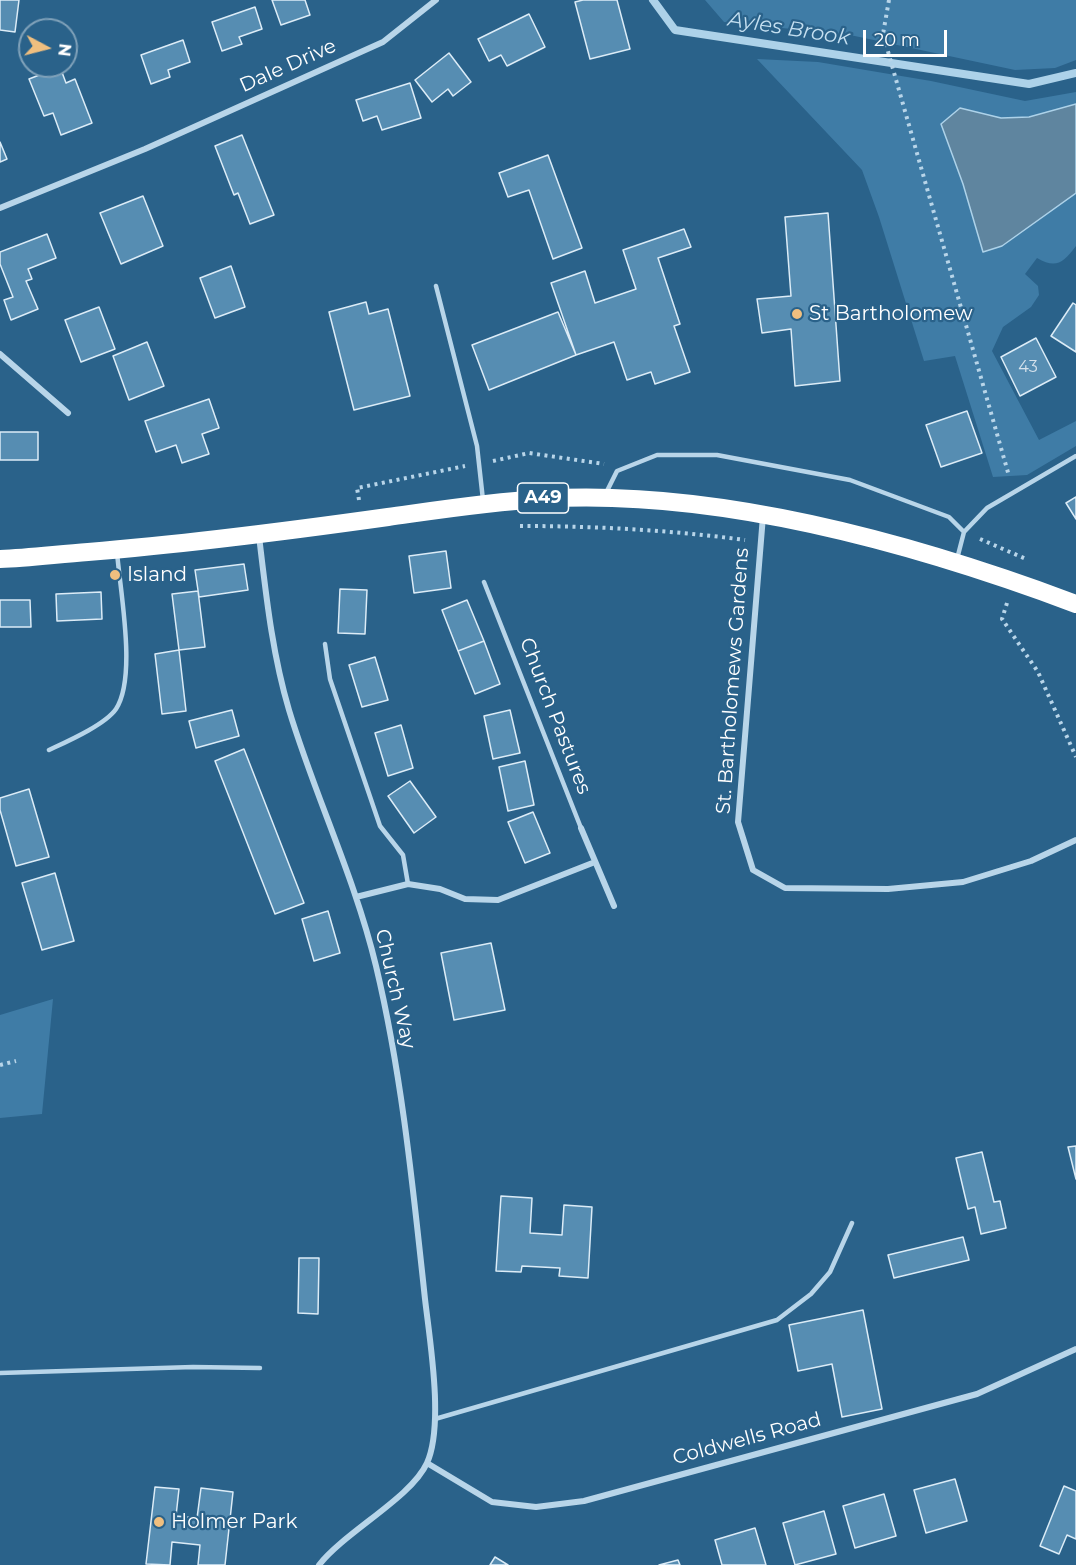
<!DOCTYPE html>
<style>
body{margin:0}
#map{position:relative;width:1076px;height:1565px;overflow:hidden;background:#2a628a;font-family:Montserrat,sans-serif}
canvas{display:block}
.north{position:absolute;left:18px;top:18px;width:60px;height:60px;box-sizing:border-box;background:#2a628a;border:2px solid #7fa1b9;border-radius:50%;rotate:97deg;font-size:16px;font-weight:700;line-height:24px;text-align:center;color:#fff}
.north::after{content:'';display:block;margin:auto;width:21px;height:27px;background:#f0bf7f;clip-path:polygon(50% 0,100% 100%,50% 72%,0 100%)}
.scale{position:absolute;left:863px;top:30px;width:84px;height:27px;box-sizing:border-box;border:3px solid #fff;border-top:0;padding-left:8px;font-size:18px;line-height:21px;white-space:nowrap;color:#fff;-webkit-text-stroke:4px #2a628a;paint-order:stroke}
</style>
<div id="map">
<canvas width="1076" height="1565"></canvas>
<div class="north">N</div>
<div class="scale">20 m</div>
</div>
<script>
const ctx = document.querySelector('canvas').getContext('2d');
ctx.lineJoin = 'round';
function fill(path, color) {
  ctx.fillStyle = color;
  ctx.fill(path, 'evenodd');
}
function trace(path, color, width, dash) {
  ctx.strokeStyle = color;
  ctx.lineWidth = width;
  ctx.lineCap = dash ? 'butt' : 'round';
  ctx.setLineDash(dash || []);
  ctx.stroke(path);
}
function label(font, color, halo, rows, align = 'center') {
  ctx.font = font + ' Montserrat,sans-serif';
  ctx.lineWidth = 4.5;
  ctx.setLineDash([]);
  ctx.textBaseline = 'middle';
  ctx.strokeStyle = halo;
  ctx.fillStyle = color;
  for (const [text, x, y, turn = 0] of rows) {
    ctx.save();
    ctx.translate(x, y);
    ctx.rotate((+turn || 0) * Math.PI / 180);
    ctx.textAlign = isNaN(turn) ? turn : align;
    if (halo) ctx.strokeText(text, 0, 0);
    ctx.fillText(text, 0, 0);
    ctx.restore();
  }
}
fill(new Path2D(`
 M705 0H1076V60L1055 68 1015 70 850 35 724 22Z
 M757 59 818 62 931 81 1025 101 1076 92V246C1063 263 1056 269 1037 258L1025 274 1038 286 1039 295 1031 307 1003 327 992 351 1039 440 1076 421V446L1027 475 993 477 955 356 924 361 879 217 862 170Z
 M53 999 42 1114 0 1118V1015Z`), '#3f7ca6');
const water = new Path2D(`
 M1076 104V193L1002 246 983 252 963 184 941 124 960 108 1001 118 1029 117Z`);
fill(water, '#5f859f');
trace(water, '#add2e9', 1.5);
trace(new Path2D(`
 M653 0 675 30 1029 84 1076 73`), '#add2e9', 8);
const building = new Path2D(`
 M0 0H19L15 32 0 30Z
 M272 0H305L310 15 281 25Z
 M583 0H617L630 49 590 59 575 2Z
 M255 7 262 29 239 37 242 44 222 51 212 22Z
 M529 14 545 47 507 66 501 55 489 61 478 39Z
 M183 40 190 62 168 70 170 77 151 84 141 55Z
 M449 53 471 82 453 96 448 89 432 102 415 80Z
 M60 67 66 83 75 79 92 123 61 135 53 113 44 116 29 79Z
 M410 83 421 118 382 130 377 116 363 121 356 100Z
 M242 135 274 215 250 224 238 193 234 195 215 146Z
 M0 142 7 159 0 162Z
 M548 155 582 248 553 259 529 190 508 197 499 173Z
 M143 196 163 246 121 264 100 213Z
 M828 213 840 381 795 386 791 329 762 333 757 299 791 296 785 217Z
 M684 229 691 247 658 258 680 324 674 326 690 372 655 384 651 372 627 380 614 342 576 355 551 283 585 271 595 303 636 289 623 250Z
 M47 234 56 258 28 269 32 279 26 281 38 309 11 320 4 300 13 297 0 264V252Z
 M231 266 245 307 215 318 200 278Z
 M366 302 369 314 388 309 410 396 354 410 329 312Z
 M1073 303 1076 305V352L1051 336Z
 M99 307 115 349 81 362 65 320Z
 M558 312 576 355 489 390 472 345Z
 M1036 338 1056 377 1020 396 1001 357Z
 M147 342 164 386 129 400 113 356Z
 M209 399 219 428 202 434 209 454 182 463 176 445 156 452 145 421Z
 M967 411 982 453 941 467 926 425Z
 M0 432H38V460H0Z
 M1076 497V519L1066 503Z
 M446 551 451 588 414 593 409 556Z
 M244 564 248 590 199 597 195 570Z
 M340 589 367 590 365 634 338 633Z
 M198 591 205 647 179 650 172 594Z
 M101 592 102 619 57 621 56 594Z
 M0 600H30L31 627H0Z
 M467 600 484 641 458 651 442 610Z
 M484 641 500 684 475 694 458 651Z
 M179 650 186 711 162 714 155 654Z
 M375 657 388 700 362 707 349 665Z
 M232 710 239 736 196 748 189 721Z
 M510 710 520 753 493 759 484 716Z
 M401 725 413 768 388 776 375 733Z
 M244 749 304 903 275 914 215 761Z
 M525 761 534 805 508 811 499 767Z
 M410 781 436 817 414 833 388 796Z
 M29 789 49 857 16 866 0 810V798Z
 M533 812 550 853 525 863 508 822Z
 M55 873 74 941 42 950 22 883Z
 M328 911 340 953 314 961 302 919Z
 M491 943 505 1010 454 1020 441 953Z
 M1076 1146V1179L1068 1147Z
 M982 1152 994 1202 1000 1201 1006 1228 981 1234 975 1207 968 1209 956 1158Z
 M501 1196 532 1198 530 1233 562 1235 564 1205 592 1207 588 1278 559 1276 560 1268 522 1266 521 1272 496 1271Z
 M963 1237 969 1260 894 1278 888 1255Z
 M299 1258H319L318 1314 298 1313Z
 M863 1310 882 1409 842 1417 832 1364 798 1371 789 1325Z
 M955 1479 967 1521 926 1533 914 1490Z
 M1064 1486 1076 1491V1539L1067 1535 1059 1554 1040 1546Z
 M155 1487 179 1489 176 1516 197 1518 201 1488 233 1492 225 1565H198L200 1545 172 1542 170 1565 146 1564Z
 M884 1494 896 1536 855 1548 843 1506Z
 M824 1511 836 1554 795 1565 783 1523Z
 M755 1528 766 1565H722L715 1540Z
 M495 1557 508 1565H490Z
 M678 1560 680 1565H659Z`);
fill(building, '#568db2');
trace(building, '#dcecf7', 1.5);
trace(new Path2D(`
 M889 0 883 34 1009 476
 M493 461 529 453 604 464
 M359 500 357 488 465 466
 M520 526C595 526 670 530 745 540
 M980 539 1026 559
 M1007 603 1002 619 1038 672 1076 757
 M0 1065 16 1061`), '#b8d5e9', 4, [3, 4.5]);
trace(new Path2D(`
 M436 286 477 446 483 500
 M606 493 617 471 657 455H717L850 480 949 517 964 532 957 559
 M964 532 987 508 1076 456
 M484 582 581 828
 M325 644 330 679 380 826 403 855 408 884
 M49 750C66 742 105 725 116 709 137 677 120 591 117 552
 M0 1373 193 1367 260 1368
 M435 1419 777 1320 811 1294 830 1272 852 1223`), '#b8d5e9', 4.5);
trace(new Path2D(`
 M0 208 145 149 383 42 436 0
 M0 354 68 413
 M763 516 738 822 753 870 785 888 888 889 963 882 1031 861 1076 840
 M259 536C266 594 272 653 289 710 315 796 355 878 376 966 402 1075 413 1188 425 1299 430 1342 444 1425 427 1463 411 1498 346 1531 319 1565
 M581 828 614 906
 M356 897 408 884 440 889 465 899 498 900 595 862
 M427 1463 492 1502 536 1507 584 1501 977 1394 1076 1349`), '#b8d5e9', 6);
trace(new Path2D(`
 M0 559C29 558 59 554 88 552 188 544 288 531 388 517 438 510 489 502 540 499 716 488 913 543 1076 604`), '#fff', 18);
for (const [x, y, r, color] of [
 [797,314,6,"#f0bf7f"],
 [115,575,6,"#f0bf7f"],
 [159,1522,6,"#f0bf7f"]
]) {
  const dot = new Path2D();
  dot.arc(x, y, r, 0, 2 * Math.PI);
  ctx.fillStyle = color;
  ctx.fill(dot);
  trace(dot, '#2a628a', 2);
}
label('16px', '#d5e2ec', null, [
 ["43",1028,367]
]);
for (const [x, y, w] of [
 [543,498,51]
]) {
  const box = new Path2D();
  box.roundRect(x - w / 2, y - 15, w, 30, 4.5);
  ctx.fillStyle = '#2a628a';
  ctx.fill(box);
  trace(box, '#fff', 1.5);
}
label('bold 18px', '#fff', null, [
 ["A49",543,498]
]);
label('20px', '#fff', '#2a628a', [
 ["Dale Drive",288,66,-24],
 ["St. Bartholomews Gardens",733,681,-86],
 ["Church Pastures",555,716,69],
 ["Church Way",395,989,77],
 ["Coldwells Road",747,1439,-15]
]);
label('20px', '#fff', '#2a628a', [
 ["St Bartholomew",809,314],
 ["Island",127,575],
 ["Holmer Park",171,1522]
], 'left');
label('italic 21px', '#c4dff0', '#2a628a', [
 ["Ayles Brook",789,29,9]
]);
</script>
